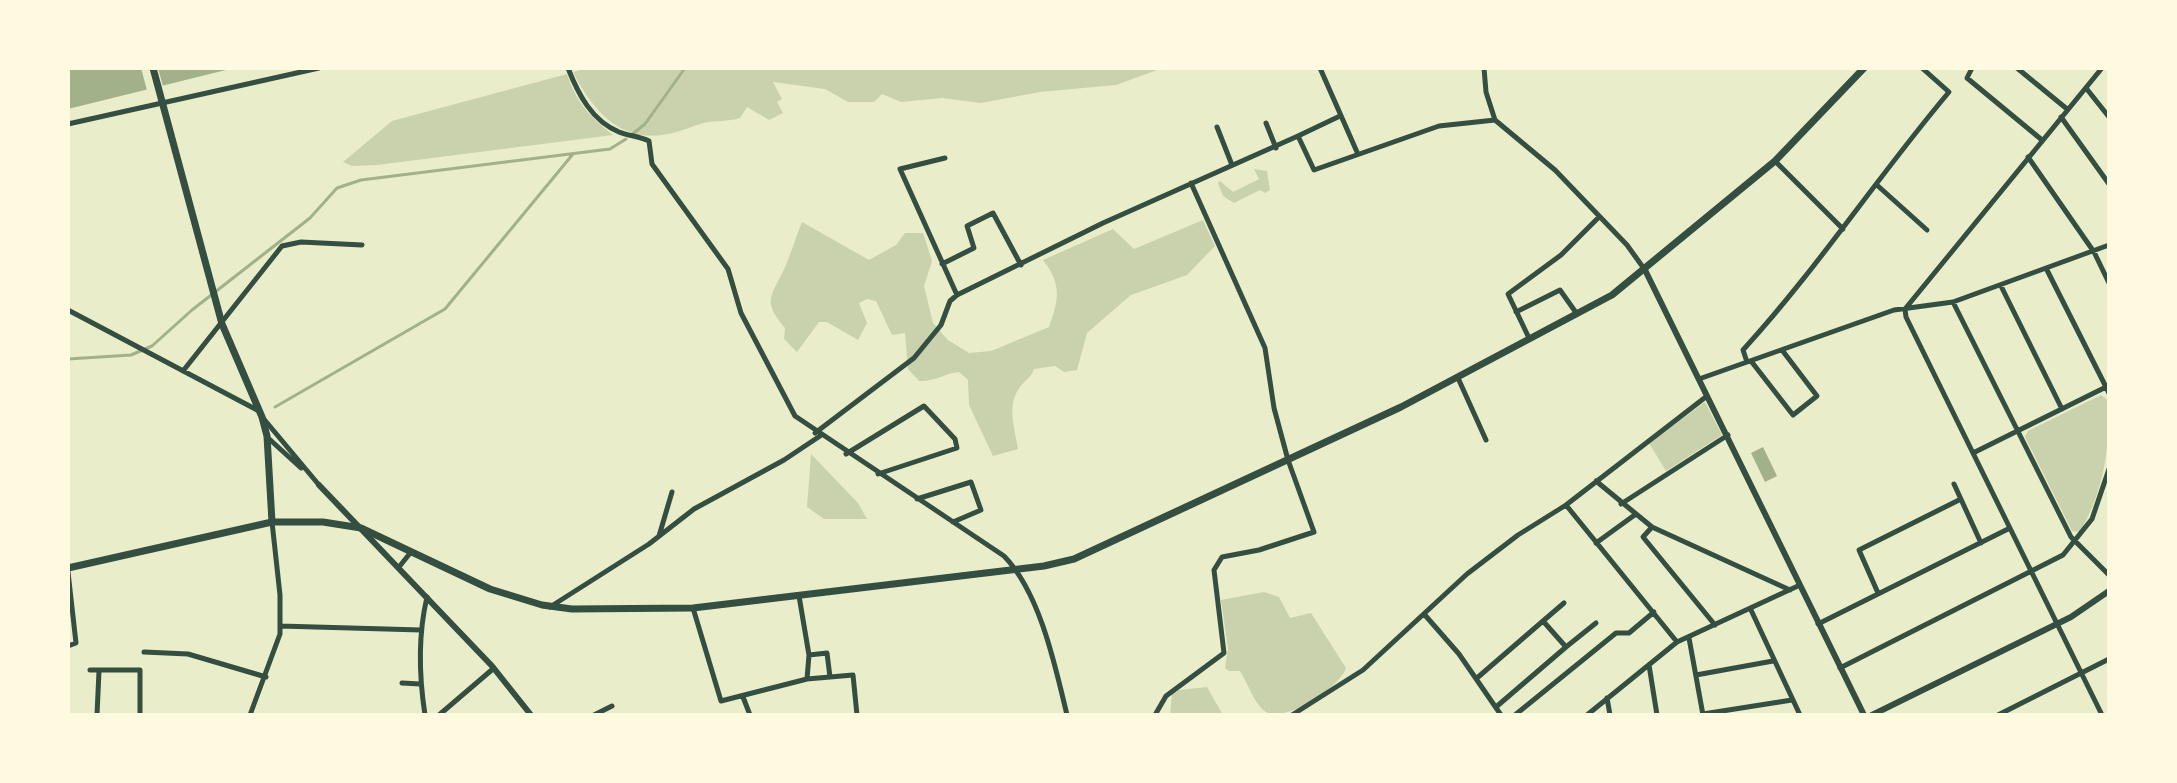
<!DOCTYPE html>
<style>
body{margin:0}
#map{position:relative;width:2177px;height:783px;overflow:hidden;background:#e9edc9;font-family:Georgia,serif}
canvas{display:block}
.frame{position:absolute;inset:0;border:70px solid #fefae0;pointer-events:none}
</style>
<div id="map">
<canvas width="2177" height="783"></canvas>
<div class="frame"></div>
</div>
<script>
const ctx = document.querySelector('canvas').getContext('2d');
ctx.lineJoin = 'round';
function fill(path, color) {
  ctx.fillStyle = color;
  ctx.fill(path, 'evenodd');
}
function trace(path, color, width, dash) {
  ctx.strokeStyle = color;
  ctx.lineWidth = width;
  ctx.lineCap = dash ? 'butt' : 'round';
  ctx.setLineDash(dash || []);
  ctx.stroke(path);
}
fill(new Path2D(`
 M587 68H1163L1116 85 1040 92 981 103 942 98 901 102 882 94 874 102H848L825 89 773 82 782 99 777 102 783 113 769 120 747 107 740 118C728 122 716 120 704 123 692 126 680 132 668 134 621 144 592 110 573 72Z
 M567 74C576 102 590 117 613 135L377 165 352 166 343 162 392 121Z
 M1254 169 1267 171 1270 190 1265 193 1260 190 1234 203 1223 196 1218 183 1220 181 1233 192 1259 179Z
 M1203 220 1215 246 1187 275 1131 295 1087 333 1077 370 1064 372 1055 366 1034 369C1030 380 1023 381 1018 390 1007 407 1015 430 1018 449L993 456 969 405 968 380 959 372C945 373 935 382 919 381L908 369 905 333 892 335 876 301 867 299 859 303 867 323 858 340 827 322H819L797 352 784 339 785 328C760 299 773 295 786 265 792 251 796 236 802 222L869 260 896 245 905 233H923L932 261 924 286 933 323 948 340 969 353 991 351 1049 327C1059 300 1062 284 1043 260L1113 229 1134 249Z
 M2101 395 2109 401C2109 450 2105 488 2080 532L2072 531 2025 437 2028 431Z
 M1705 402 1722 435 1666 471 1649 443Z
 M811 454 858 503 867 519H824L807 507Z
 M1264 592 1279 597 1290 618 1311 613 1346 668C1341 686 1286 722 1268 713 1255 707 1248 683 1240 671H1229L1225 668 1228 649 1221 600Z
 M1207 687 1223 715H1170L1172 694 1179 690Z`), '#cad2ad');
fill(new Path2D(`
 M68 68H234L68 109Z
 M1763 447 1777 476 1765 482 1751 453Z`), '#a3b18a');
fill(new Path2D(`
 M141 68H158L164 90 148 94Z`), '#e9edc9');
trace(new Path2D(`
 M630 136 645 124 685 68
 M68 359 131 355 152 346 192 310 310 218 337 188 361 180 610 149 626 139
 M275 407 445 309 573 154`), '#a3b18a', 3);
trace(new Path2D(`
 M568 68C578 94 592 121 619 132 629 136 639 136 649 141L652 164 728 269 741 313 795 416 1004 556C1040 593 1055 665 1067 715
 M1320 68 1357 152
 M1484 68 1486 92 1495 120 1555 170 1627 245 1645 270
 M1972 68 1967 78 2042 140
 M2017 68 2067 109
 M2102 68 1905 309 1906 317 2102 715
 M2086 88 2109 117
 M2061 117 2109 184
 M1266 123 1276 148
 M68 124 319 68
 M1217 127 1232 165
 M1298 136 1340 116
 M2028 157 2094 252 2109 283
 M945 158 900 169 957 295
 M1775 161 1843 229
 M1878 186 1927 230
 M942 264 974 248 967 226 993 213 1021 265
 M2047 270 2109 393
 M2001 286 2062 409
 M1953 302 2071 537 2109 575
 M68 310 259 411
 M1516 312 1560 290 1577 314
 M1529 338 1508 294 1561 255 1599 217
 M1751 361 1793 415 1817 396 1782 350
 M1747 362 1743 350C1818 268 1878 176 1949 92L1922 68
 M183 371 282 246 301 242 362 245
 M1458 378 1486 440
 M1699 379 1894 310 1953 302 2109 245
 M263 418 319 485
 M815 433 914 358 941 325 950 301 957 295 1103 223 1298 136 1314 170 1439 126 1495 120
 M267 437 301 468
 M1973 453 2106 387
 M846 454 924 406 955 439 957 448 878 474
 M1596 481 1652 527
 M1954 484 1981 543
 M917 499 971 482 981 510 953 522
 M1621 504 1728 435
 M1566 505 1707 396
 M659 536 672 492
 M1596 543 1636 514
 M399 567 411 552
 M68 572 76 643 68 646
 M1878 593 1859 550 1961 499
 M799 596 809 655 827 653 830 677
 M550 607 649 544 694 509 784 460 820 436
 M693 608 721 701 807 679 853 675 857 715
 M1751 610 1800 715
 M1424 614 1459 654 1501 715
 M1543 621 1564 603
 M1818 624 2010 528
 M1715 625 1643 537 1652 527 1790 590
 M280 626 421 630
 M1689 638 1703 715
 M1566 647 1596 623
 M144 652 188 654 266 677
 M1649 665 1657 715
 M1840 668 2063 555 2092 519 2109 469
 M90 670H140V715
 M1696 675 1773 661
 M1477 678 1543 621 1566 647 1496 707
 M807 679 809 655
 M402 683 420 684
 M743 697 750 715
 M1607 698 1610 715
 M1703 714 1792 700
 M97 715 99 671
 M250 715 280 634V595L272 522
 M425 715C419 676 418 635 427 597
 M439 715 494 668
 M594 715 612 706
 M1155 715 1166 696 1224 653 1214 570 1222 557 1259 550 1314 532 1288 460 1274 408 1265 348 1191 183
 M1292 715 1363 670 1467 574 1518 535 1566 505 1677 642
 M1515 715 1616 633H1629L1654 612
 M1587 715 1677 642 1800 585
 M1998 715 2109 659`), '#344e41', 5);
trace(new Path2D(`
 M1645 270 1864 715
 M319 485 492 666 531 715
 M1872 715 2071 617 2109 591`), '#344e41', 6);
trace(new Path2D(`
 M272 522H323L361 528 490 589 542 605 572 609 693 608 1044 566 1074 559 1401 407 1612 295 1775 161 1864 68
 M68 568 272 522 267 436 262 417 222 324 153 68`), '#344e41', 7);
</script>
